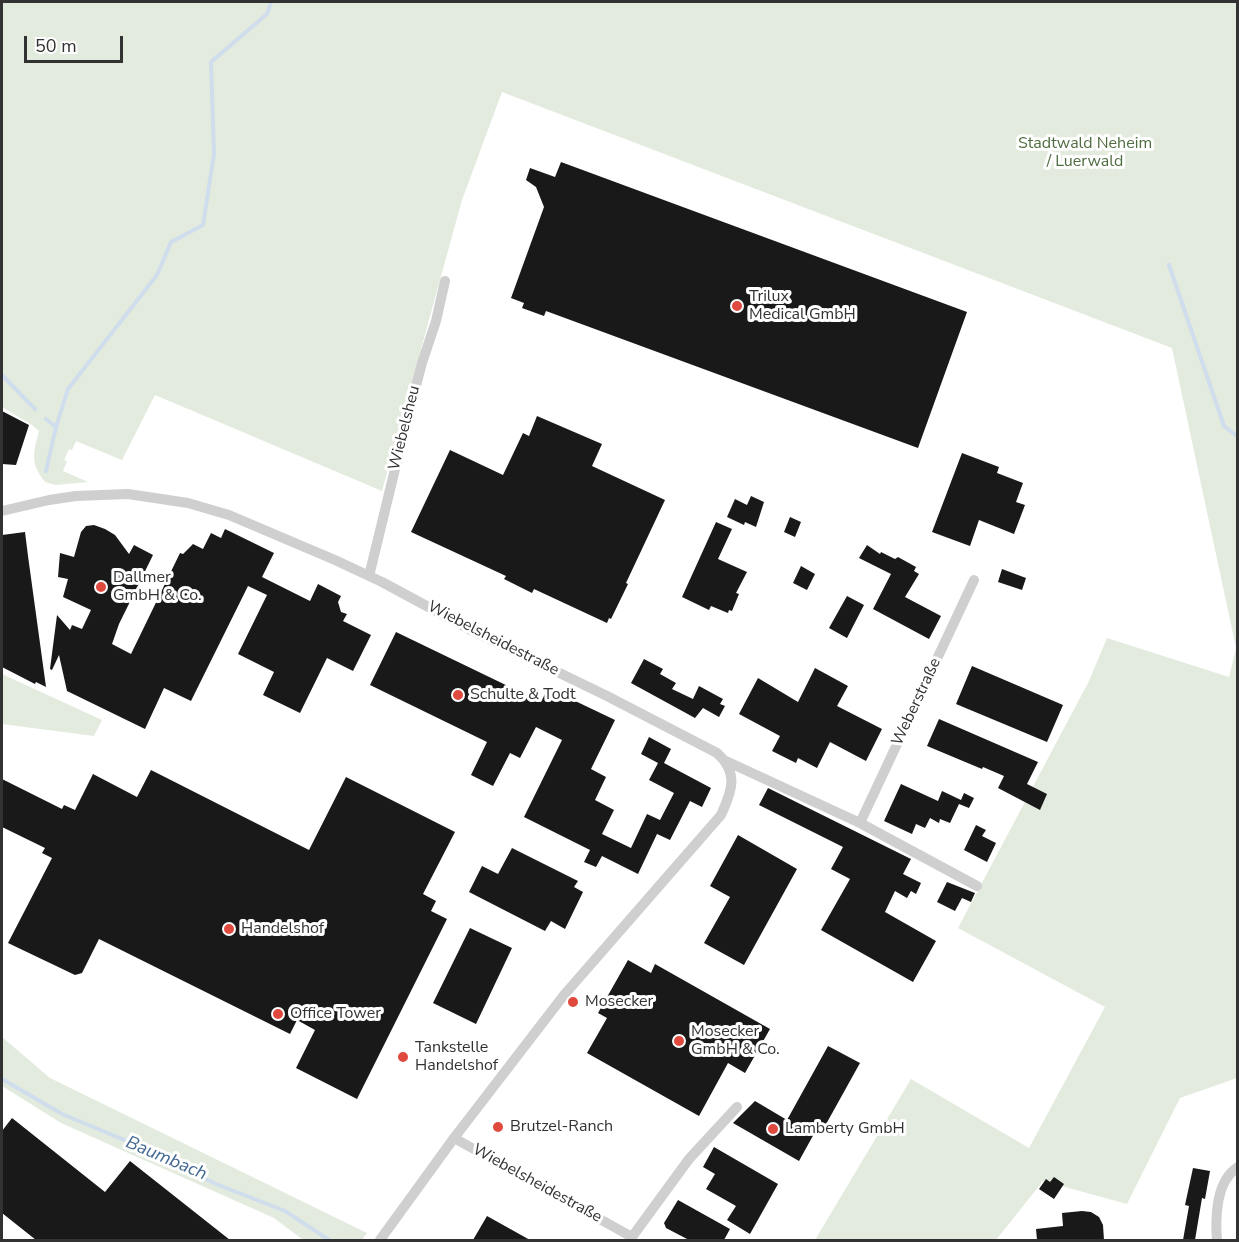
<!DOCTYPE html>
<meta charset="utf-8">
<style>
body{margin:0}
#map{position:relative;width:1239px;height:1242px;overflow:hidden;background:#fff;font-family:"Nunito Sans",sans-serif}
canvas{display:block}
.frame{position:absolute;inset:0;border:3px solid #323232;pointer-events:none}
.scale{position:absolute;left:24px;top:36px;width:99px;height:27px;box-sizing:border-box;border:3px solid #323232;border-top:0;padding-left:8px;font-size:18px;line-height:21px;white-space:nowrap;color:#323232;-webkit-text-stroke:4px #fff;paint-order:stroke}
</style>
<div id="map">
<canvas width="1239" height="1242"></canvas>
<div class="frame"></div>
<div class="scale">50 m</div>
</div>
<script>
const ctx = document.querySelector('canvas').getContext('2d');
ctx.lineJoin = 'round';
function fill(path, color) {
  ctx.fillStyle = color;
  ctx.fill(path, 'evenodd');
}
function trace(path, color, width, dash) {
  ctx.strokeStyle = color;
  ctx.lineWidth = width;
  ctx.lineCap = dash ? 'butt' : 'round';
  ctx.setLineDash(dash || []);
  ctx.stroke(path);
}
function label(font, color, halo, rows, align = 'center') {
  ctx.font = font + ' "Nunito Sans",sans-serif';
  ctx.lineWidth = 6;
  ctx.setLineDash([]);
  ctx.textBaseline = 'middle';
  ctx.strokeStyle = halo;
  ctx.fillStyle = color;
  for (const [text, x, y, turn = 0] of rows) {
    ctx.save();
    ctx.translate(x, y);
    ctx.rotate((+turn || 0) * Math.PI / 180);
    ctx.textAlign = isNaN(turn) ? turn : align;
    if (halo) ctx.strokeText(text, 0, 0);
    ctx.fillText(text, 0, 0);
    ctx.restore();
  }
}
fill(new Path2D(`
 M2 2H1237V1078L1180 1098 1127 1204 1043 1181 996 1240H815L911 1079 1029 1148 1105 1007 958 928 1089 681 1107 638 1229 677 1236 648 1172 348 502 92 462 200 382 491 155 395 122 460 76 441 72 450 69 449 64 460 67 461 63 471 88 482 56 485 45 482C30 463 33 454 39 431L32 425 2 407Z
 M2 674 102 720 94 736 2 724Z
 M2 1037 50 1078 367 1233 362 1240H303L274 1218 61 1123 2 1086Z`), '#e3ebde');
trace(new Path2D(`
 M1169 265 1224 426 1238 437
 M2 375 35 409
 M46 419 56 427
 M46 471 56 427 68 389 157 275 171 242 203 225 214 154 211 62 267 14 271 2
 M2 1079 62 1114 146 1149 216 1184 285 1211 329 1240`), '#cfddec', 4);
fill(new Path2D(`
 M561 162 967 312 918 448 546 311 544 316 522 308 524 303 511 298 544 207 536 187 526 180 530 168 555 177Z
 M2 411 29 425 16 465 2 464Z
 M537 416 602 444 592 466 665 500 626 583 628 584 611 619 609 618 607 623 534 589 532 593 504 579 506 576 411 532 450 450 503 475 523 433 529 436Z
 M962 453 999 467 997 473 1023 483 1016 502 1025 505 1014 534 979 520 970 546 932 532Z
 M751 496 764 502 756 527 745 522 744 525 727 517 735 499 747 505Z
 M790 517 801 522 795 537 784 532Z
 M716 522 732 529 718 559 747 572 736 593 739 594 732 611 729 610 728 613 711 606 709 610 682 597Z
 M94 525 105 529 115 535 129 554 134 545 153 555 119 624 112 644 131 654 180 553 183 554 193 544 203 549 211 533 221 538 225 529 274 553 262 577 310 601 318 584 341 596 338 602 341 612 347 614 343 621 371 635 353 671 327 658 300 713 263 695 274 672 238 654 267 595 248 586 191 701 164 688 145 729 67 691 59 655 52 670 50 669 57 615 70 630 72 625 82 629 91 610 63 597 68 579 58 577 60 553 74 557 81 532 86 526Z
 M25 532 28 556 46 687 36 682 35 684 2 667V535Z
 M867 545 880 554 881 552 895 559 898 557 916 567 914 571 919 574 905 597 941 616 929 639 873 609 891 574 859 558Z
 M801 566 815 574 807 590 793 583Z
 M1002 569 1026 578 1022 590 998 582Z
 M847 596 864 605 847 638 829 628Z
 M396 632 541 702 548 688 615 720 591 769 606 777 595 800 614 810 602 834 631 848 647 814 660 820 674 793 649 780 658 763 641 754 649 737 671 749 664 763 711 788 702 807 690 801 670 840 657 834 638 874 602 856 596 867 584 862 590 850 524 817 562 740 536 727 520 758 510 753 493 786 471 775 487 742 370 685Z
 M644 659 663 669 660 674 676 683 672 689 693 699 699 686 723 699 720 704 725 706 719 717 703 708 695 718 631 683Z
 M972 666 1063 705 1047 742 956 704Z
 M815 668 848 686 837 706 882 729 866 761 830 742 817 768 798 758 796 763 772 751 780 736 739 714 758 678 798 702Z
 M939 719 1038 762 1027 784 1047 794 1040 810 998 788 1004 776 983 767 982 769 927 746Z
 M151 770 309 850 346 777 455 832 423 894 436 901 431 911 447 919 357 1099 296 1068 315 1030 297 1020 290 1034 99 939 82 973 75 975 8 943 52 858 42 853 45 848 2 827V779L62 809 64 805 75 810 93 774 137 797Z
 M901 784 938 801 942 791 961 800 964 793 974 798 969 808 959 804 950 823 940 819 939 823 930 818 925 828 916 824 912 834 884 821Z
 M768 788 911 859 903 874 921 883 916 894 911 891 907 898 895 891 885 912 936 941 913 982 821 930 850 879 831 869 843 847 759 805Z
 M976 825 986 830 982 836 996 843 987 862 964 850Z
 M738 835 797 869 744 965 704 943 730 897 710 886Z
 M512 848 578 881 574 887 583 892 565 929 551 921 545 931 469 892 482 866 498 874Z
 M947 882 975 893 971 902 962 898 955 911 937 902Z
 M470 928 512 948 476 1024 433 1003Z
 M628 960 651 973 655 964 770 1029 745 1073 728 1063 699 1116 587 1053 607 1018 598 1013Z
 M828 1046 860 1063 825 1126 820 1123 799 1161 733 1123 755 1101 787 1120Z
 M12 1118 105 1192 130 1161 230 1240H36L2 1213V1131Z
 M714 1147 778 1184 750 1234 727 1220 736 1206 706 1189 715 1174 703 1167Z
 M1193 1168 1210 1171 1205 1199 1202 1198 1195 1240H1183L1189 1206 1185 1205Z
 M1054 1177 1064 1184 1054 1199 1039 1189 1046 1179 1050 1182Z
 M678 1200 730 1229 724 1240H689L666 1228 664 1223Z
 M1082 1211 1091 1212 1099 1217 1103 1225 1104 1240H1037L1036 1229 1063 1226 1062 1213Z
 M487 1216 530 1240H473Z`), '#191919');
trace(new Path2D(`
 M2 511 49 500 76 496 128 494 188 503 229 515 335 560 382 582 473 631 607 696 717 753C739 773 732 791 721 815L564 995 454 1138 380 1240
 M369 576 406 424 422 363 436 321 445 281
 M726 761 860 823 977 886
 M860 823 974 580
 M454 1138 632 1237 689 1159 737 1107
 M1217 1240C1215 1217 1216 1181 1238 1167`), '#cfcfcf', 10);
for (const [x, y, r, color] of [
 [737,306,6,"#df493e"],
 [101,587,6,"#df493e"],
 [458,695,6,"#df493e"],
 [229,929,6,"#df493e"],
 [573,1002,6,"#df493e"],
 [278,1014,6,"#df493e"],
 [679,1041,6,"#df493e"],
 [403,1057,6,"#df493e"],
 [498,1127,6,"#df493e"],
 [773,1129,6,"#df493e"]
]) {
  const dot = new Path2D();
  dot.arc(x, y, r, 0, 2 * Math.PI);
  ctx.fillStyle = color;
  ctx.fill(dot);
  trace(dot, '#fff', 2);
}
label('16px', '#4f6d40', '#fff', [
 ["Stadtwald Neheim",1085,144],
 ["/ Luerwald",1085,162]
]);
label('16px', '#323232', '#fff', [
 ["Trilux",749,297],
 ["Medical GmbH",749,315],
 ["Dallmer",113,578],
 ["GmbH & Co.",113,596],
 ["Schulte & Todt",470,695],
 ["Handelshof",241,929],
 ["Mosecker",585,1002],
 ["Office Tower",290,1014],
 ["Mosecker",691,1032],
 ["GmbH & Co.",691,1050],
 ["Tankstelle",415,1048],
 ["Handelshof",415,1066],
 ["Brutzel-Ranch",510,1127],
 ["Lamberty GmbH",785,1129]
], 'left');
label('16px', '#323232', '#fff', [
 ["Wiebelsheu",405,428,-76],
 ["Wiebelsheidestraße",493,639,27],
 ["Weberstraße",917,702,-65],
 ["Wiebelsheidestraße",537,1184,29]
]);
label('italic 18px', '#426892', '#fff', [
 ["Baumbach",166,1159,23]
]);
</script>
